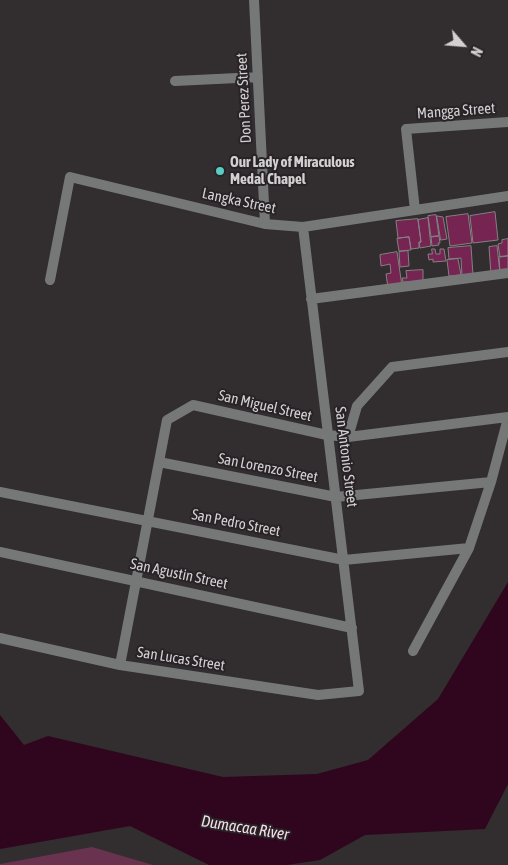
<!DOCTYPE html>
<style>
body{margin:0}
#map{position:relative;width:508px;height:865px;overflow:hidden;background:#322d2f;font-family:"Asap Condensed",sans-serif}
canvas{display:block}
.north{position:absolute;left:438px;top:20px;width:50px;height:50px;-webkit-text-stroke:4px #282326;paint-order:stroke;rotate:117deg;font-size:14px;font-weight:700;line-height:20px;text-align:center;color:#d3d0d2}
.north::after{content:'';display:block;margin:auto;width:18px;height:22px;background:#d3d0d2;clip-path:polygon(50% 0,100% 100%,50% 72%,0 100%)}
</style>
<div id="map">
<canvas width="508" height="865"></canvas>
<div class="north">N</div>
</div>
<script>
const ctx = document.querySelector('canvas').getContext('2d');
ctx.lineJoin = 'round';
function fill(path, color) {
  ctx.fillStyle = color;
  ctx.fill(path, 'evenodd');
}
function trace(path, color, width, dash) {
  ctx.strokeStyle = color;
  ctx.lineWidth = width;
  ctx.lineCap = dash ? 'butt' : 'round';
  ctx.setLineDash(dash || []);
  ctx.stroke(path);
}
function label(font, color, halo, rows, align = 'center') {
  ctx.font = font + ' "Asap Condensed",sans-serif';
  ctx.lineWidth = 4;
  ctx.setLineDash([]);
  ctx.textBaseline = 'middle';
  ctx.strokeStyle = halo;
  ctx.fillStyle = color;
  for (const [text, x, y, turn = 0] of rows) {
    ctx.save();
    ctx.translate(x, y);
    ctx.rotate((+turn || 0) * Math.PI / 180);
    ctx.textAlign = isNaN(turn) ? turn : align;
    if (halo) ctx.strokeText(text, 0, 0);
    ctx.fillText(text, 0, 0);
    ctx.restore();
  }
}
fill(new Path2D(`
 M92 847 153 865H0V864Z`), '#69324f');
fill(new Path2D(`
 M508 582V784L485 829 365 835 320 860 287 865H209L130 826 0 849V715L24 745 48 736 223 777 317 774 368 760 438 699Z`), '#30051e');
const building = new Path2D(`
 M495 212 498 240 473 243 470 216Z
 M468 214 472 243 450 246 446 217Z
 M436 215 439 236 431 237 428 216Z
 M437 216 443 217 447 239 441 240Z
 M428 218 431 246 420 248 419 242H421L418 220Z
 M418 219 421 242H419V248L411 249 409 237 398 238 396 221Z
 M439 236 440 243H438L439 245 432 246 431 237Z
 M409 237 411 250 399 251 397 239Z
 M508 239V256L500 257 498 244 502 243V240Z
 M471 246 473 275 462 276 461 258 449 259 448 248Z
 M497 246 500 273 491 274 489 247Z
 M432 249H435L436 254H440V249H444L446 261 433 262V259L429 260 428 254H432Z
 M408 251 409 266 400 267 399 252Z
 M397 252 402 286 388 288 386 274 391 273 390 264 381 266 380 255Z
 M508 256V272H500L499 257Z
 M458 259 461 275 449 276 447 260Z
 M423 270V282H403L402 278H407L406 271Z`);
fill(building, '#762452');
trace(building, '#868083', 1);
trace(new Path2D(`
 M254 0 265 224
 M175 81 258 77
 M415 210 406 129 508 122
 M50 280 70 177 265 224 303 227 508 196
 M311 299 508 273
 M348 437 357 406 392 367 508 352
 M159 462 336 497 491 482
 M0 492 344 560 469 548
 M0 552 352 628
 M0 638 120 665 318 695 359 691 303 227
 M413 651 469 548 491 482 508 418
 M120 665 167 420 193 405 327 435 348 437 508 417`), '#757877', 10);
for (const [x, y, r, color] of [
 [220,171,5,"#57cec1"]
]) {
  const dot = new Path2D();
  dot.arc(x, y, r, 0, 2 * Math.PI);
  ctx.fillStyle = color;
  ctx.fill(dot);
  trace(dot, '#282326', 2);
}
label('15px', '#d3d0d2', '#282326', [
 ["Don Perez Street",244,98,-93],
 ["Mangga Street",456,111,-4],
 ["Langka Street",239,201,12],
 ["San Miguel Street",265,406,13],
 ["San Antonio Street",346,457,83],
 ["San Lorenzo Street",268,468,11],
 ["San Pedro Street",236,523,11],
 ["San Agustin Street",179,574,12],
 ["San Lucas Street",181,659,9]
]);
label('bold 15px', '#d3d0d2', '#282326', [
 ["Our Lady of Miraculous",230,162],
 ["Medal Chapel",230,179]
], 'left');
label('italic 16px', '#f6dde8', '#282326', [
 ["Dumacaa River",245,828,9]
]);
</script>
